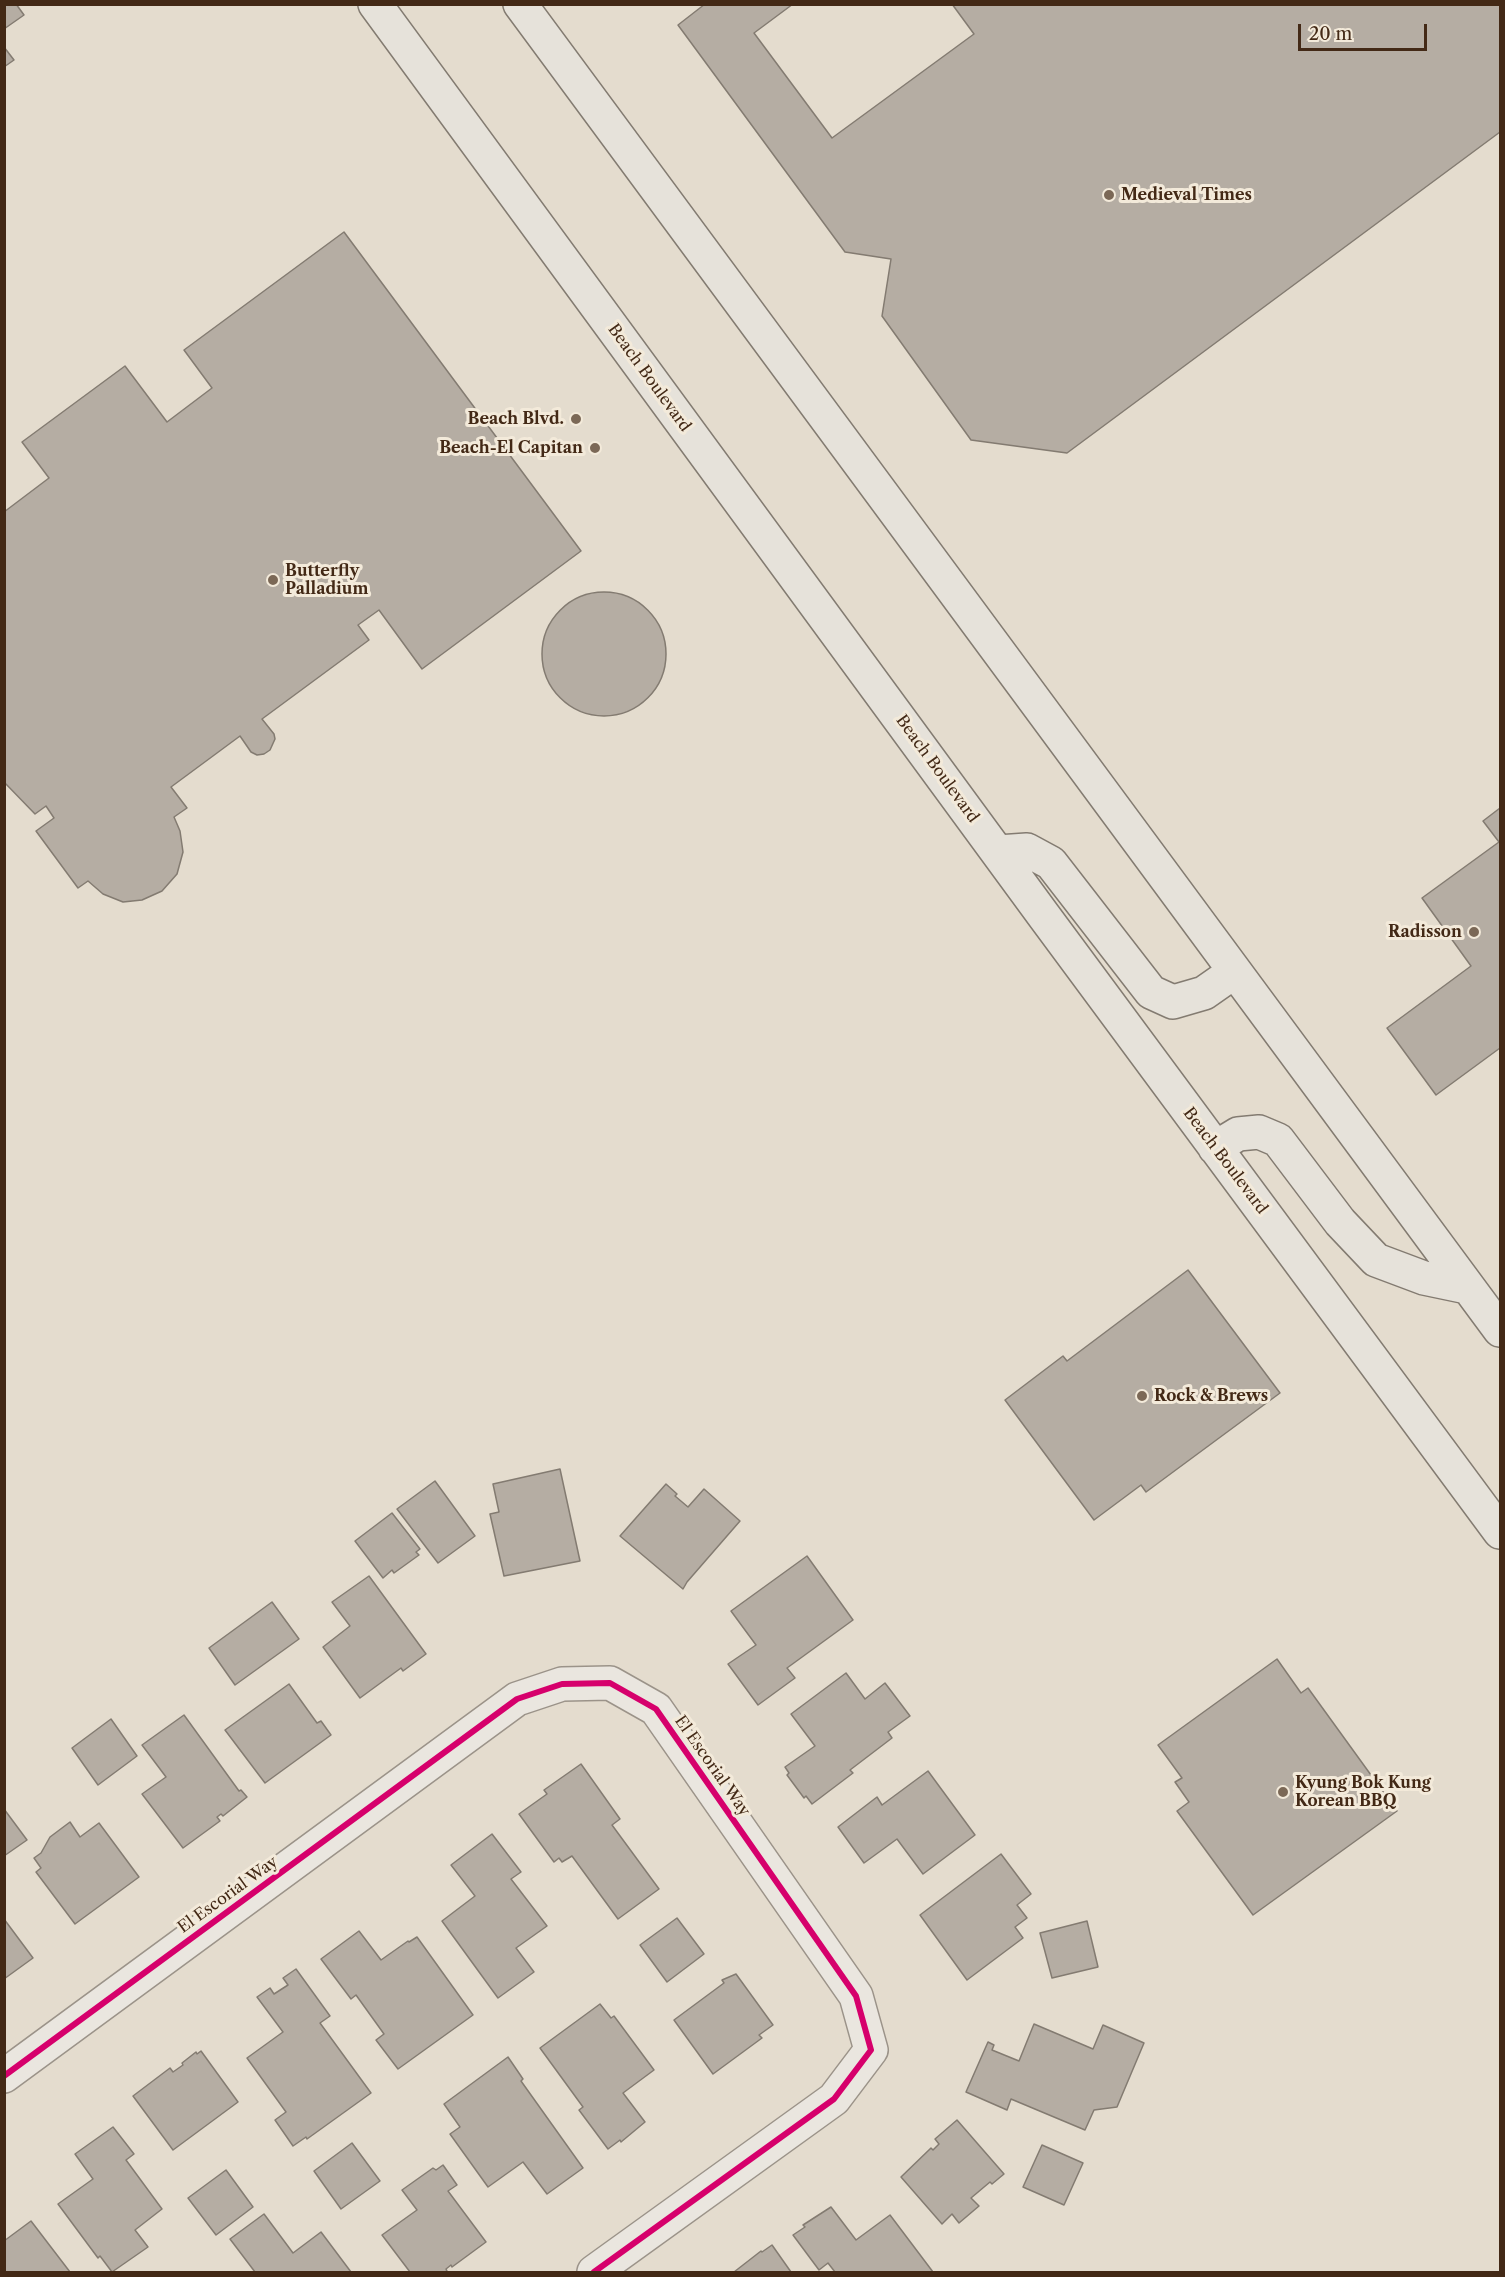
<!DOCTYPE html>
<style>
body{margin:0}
#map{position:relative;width:1505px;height:2277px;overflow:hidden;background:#e4dcce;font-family:"Libre Caslon Text",serif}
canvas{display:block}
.frame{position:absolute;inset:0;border:6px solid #432916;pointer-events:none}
.scale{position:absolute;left:1298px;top:24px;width:129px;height:27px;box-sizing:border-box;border:3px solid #432916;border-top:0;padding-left:8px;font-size:18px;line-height:21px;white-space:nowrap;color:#432916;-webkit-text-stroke:4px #f3eada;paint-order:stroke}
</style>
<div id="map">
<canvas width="1505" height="2277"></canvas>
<div class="frame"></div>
<div class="scale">20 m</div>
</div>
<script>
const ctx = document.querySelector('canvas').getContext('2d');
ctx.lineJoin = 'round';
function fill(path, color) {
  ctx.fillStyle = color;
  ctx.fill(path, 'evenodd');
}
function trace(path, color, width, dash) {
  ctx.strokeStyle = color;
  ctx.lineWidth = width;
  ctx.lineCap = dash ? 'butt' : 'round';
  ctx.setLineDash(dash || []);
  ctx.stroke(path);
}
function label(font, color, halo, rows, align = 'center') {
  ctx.font = font + ' "Libre Caslon Text",serif';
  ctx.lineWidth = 6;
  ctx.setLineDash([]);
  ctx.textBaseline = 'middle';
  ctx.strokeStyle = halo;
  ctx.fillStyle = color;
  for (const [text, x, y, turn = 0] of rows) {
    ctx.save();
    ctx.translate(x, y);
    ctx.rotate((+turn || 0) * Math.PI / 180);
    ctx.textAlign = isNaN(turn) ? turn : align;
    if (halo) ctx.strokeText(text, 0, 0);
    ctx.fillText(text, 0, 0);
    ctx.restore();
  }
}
const building = new Path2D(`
 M4 4H16L24 15 4 29Z
 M705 4H793L754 33 832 138 974 34 952 4H1500V132L1067 453 971 440 882 316 891 259 845 252 678 25Z
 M4 47 14 60 4 67Z
 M344 232 581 551 422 669 379 610 358 625 369 640 262 719 274 734 275 739 270 750 264 754 257 755 251 752 240 736 171 787 187 808 174 817 180 831 183 852 177 874 162 891 142 900 123 902 103 894 88 881 78 888 36 831 54 818 46 806 35 814 4 782V512L49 478 22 442 125 366 167 422 212 388 184 350Z
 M542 654a62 62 0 1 1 124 0a62 62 0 1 1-124 0Z
 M1500 808V1048L1436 1095 1387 1028 1471 966 1422 898 1499 842 1483 821Z
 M1188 1270 1280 1393 1146 1492 1141 1485 1094 1520 1005 1400 1063 1356 1067 1361Z
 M560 1469 580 1561 504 1576 490 1514 499 1512 493 1484Z
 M435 1481 475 1536 438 1563 397 1509Z
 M666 1484 677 1494 675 1496 688 1507 704 1489 740 1521 687 1582 683 1589 620 1536Z
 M392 1513 420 1549 416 1552 419 1555 394 1573 392 1570 383 1578 355 1541Z
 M807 1556 853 1620 787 1668 795 1678 758 1705 728 1664 756 1645 731 1611Z
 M369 1576 426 1654 403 1671 401 1668 360 1698 323 1647 350 1626 332 1602Z
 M272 1602 299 1639 235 1685 209 1648Z
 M1277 1659 1301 1693 1308 1688 1397 1811 1253 1915 1177 1811 1189 1802 1175 1782 1182 1778 1158 1745Z
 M846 1673 865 1699 885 1683 910 1716 888 1732 892 1738 850 1770 853 1773 812 1804 806 1796 804 1798 787 1775 789 1773 785 1767 815 1746 791 1714Z
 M289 1684 317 1723 321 1721 331 1735 265 1783 225 1730Z
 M184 1715 239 1791 241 1790 247 1797 223 1816 221 1814 217 1817 220 1821 183 1848 142 1794 166 1777 142 1745Z
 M111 1719 137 1756 98 1785 72 1748Z
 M581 1764 620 1819 612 1825 659 1889 618 1919 572 1856 562 1862 559 1858 554 1862 519 1814 547 1794 544 1790Z
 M928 1771 975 1835 923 1874 897 1839 864 1863 838 1827 877 1797 882 1805Z
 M4 1809 27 1840 4 1856Z
 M70 1822 80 1837 99 1823 139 1877 75 1924 36 1872 41 1868 34 1858 41 1853 50 1837Z
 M492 1834 521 1872 511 1879 547 1926 516 1948 534 1972 498 1998 442 1921 475 1896 451 1865Z
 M1001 1854 1031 1894 1017 1905 1027 1918 1015 1927 1023 1938 967 1980 920 1915Z
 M677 1918 704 1954 667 1982 640 1945Z
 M4 1919 33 1958 4 1979Z
 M1087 1921 1098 1967 1052 1978 1040 1933Z
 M359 1931 381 1960 408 1941 409 1942 417 1937 473 2015 398 2069 376 2040 384 2034 356 1995 351 1999 321 1959Z
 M296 1969 330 2016 320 2023 371 2093 307 2139 306 2137 293 2146 275 2120 286 2112 247 2058 283 2032 257 1997 270 1988 274 1994 288 1985 283 1978Z
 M736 1974 773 2025 759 2035 762 2038 713 2074 674 2020 724 1983 722 1980Z
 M600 2004 611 2018 614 2016 654 2070 623 2093 645 2122 621 2142 620 2140 608 2149 579 2110 583 2107 540 2048Z
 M1034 2024 1093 2049 1103 2025 1144 2043 1117 2107 1094 2110 1085 2130 1011 2099 1007 2110 966 2092 988 2042 994 2045 992 2050 1019 2061Z
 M201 2051 238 2102 173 2150 133 2096 170 2068 173 2072 183 2065 182 2063 196 2052 197 2054Z
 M508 2057 523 2079 521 2081 583 2168 547 2194 523 2162 488 2187 450 2134 460 2127 444 2104Z
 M957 2120 1004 2174 992 2184 990 2182 971 2198 979 2206 959 2223 952 2214 942 2224 901 2177 931 2148 933 2150 939 2144 935 2139Z
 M113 2127 134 2154 126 2160 162 2209 135 2230 148 2247 112 2272 100 2256 98 2258 58 2204 93 2179 75 2154Z
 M352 2143 380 2181 341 2209 314 2171Z
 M1042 2145 1083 2163 1064 2205 1023 2187Z
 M443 2165 457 2185 448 2191 486 2242 452 2267 451 2265 446 2269 447 2271 445 2272H410L382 2235 417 2210 402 2190 433 2168 436 2170Z
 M226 2170 253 2207 216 2235 188 2198Z
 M831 2207 856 2240 890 2215 933 2272H835L828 2263 819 2270 793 2235 805 2227 803 2225Z
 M264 2214 293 2253 321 2232 351 2272H255L230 2239Z
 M31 2221 70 2272H4V2241Z
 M772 2245 791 2272H734L761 2251 762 2252Z`);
fill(building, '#b5ada3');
trace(building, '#837b71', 1.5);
const street = new Path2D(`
 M4 2076 517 1699 562 1684 610 1683 656 1709 856 1996 871 2050 834 2099 594 2272`);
const primary = new Path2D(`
 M375 4 1044 916 1500 1532
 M520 4 1500 1330
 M998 852 1027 850 1051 863 1151 992 1173 1002 1204 993 1234 972
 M1215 1148 1238 1134 1259 1132 1278 1140 1340 1222 1376 1260 1424 1278 1467 1287`);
trace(street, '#9b9389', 36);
trace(primary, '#837b71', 36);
trace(street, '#eae6df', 33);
trace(primary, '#e6e2da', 33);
trace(new Path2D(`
 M4 2076 517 1699 562 1684 610 1683 656 1709 856 1996 871 2050 834 2099 594 2272`), '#d6006c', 6);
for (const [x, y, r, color] of [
 [1109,195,6,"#7b6856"],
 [576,419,6,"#7b6856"],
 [595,448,6,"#7b6856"],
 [273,580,6,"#7b6856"],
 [1474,932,6,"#7b6856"],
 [1142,1396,6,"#7b6856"],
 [1283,1792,6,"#7b6856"]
]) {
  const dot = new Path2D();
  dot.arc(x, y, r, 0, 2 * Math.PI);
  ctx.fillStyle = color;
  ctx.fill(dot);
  trace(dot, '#f3eada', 2);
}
label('bold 16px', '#432916', '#f3eada', [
 ["Medieval Times",1121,195],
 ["Beach Blvd.",564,419,"right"],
 ["Beach-El Capitan",583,448,"right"],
 ["Butterfly",285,571],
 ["Palladium",285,589],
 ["Radisson",1462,932,"right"],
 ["Rock & Brews",1154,1396],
 ["Kyung Bok Kung",1295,1783],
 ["Korean BBQ",1295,1801]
], 'left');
label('16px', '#432916', '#f3eada', [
 ["Beach Boulevard",649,378,54],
 ["Beach Boulevard",937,769,54],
 ["Beach Boulevard",1225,1161,53],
 ["El Escorial Way",712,1766,55],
 ["El Escorial Way",228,1895,-36]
]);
</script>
